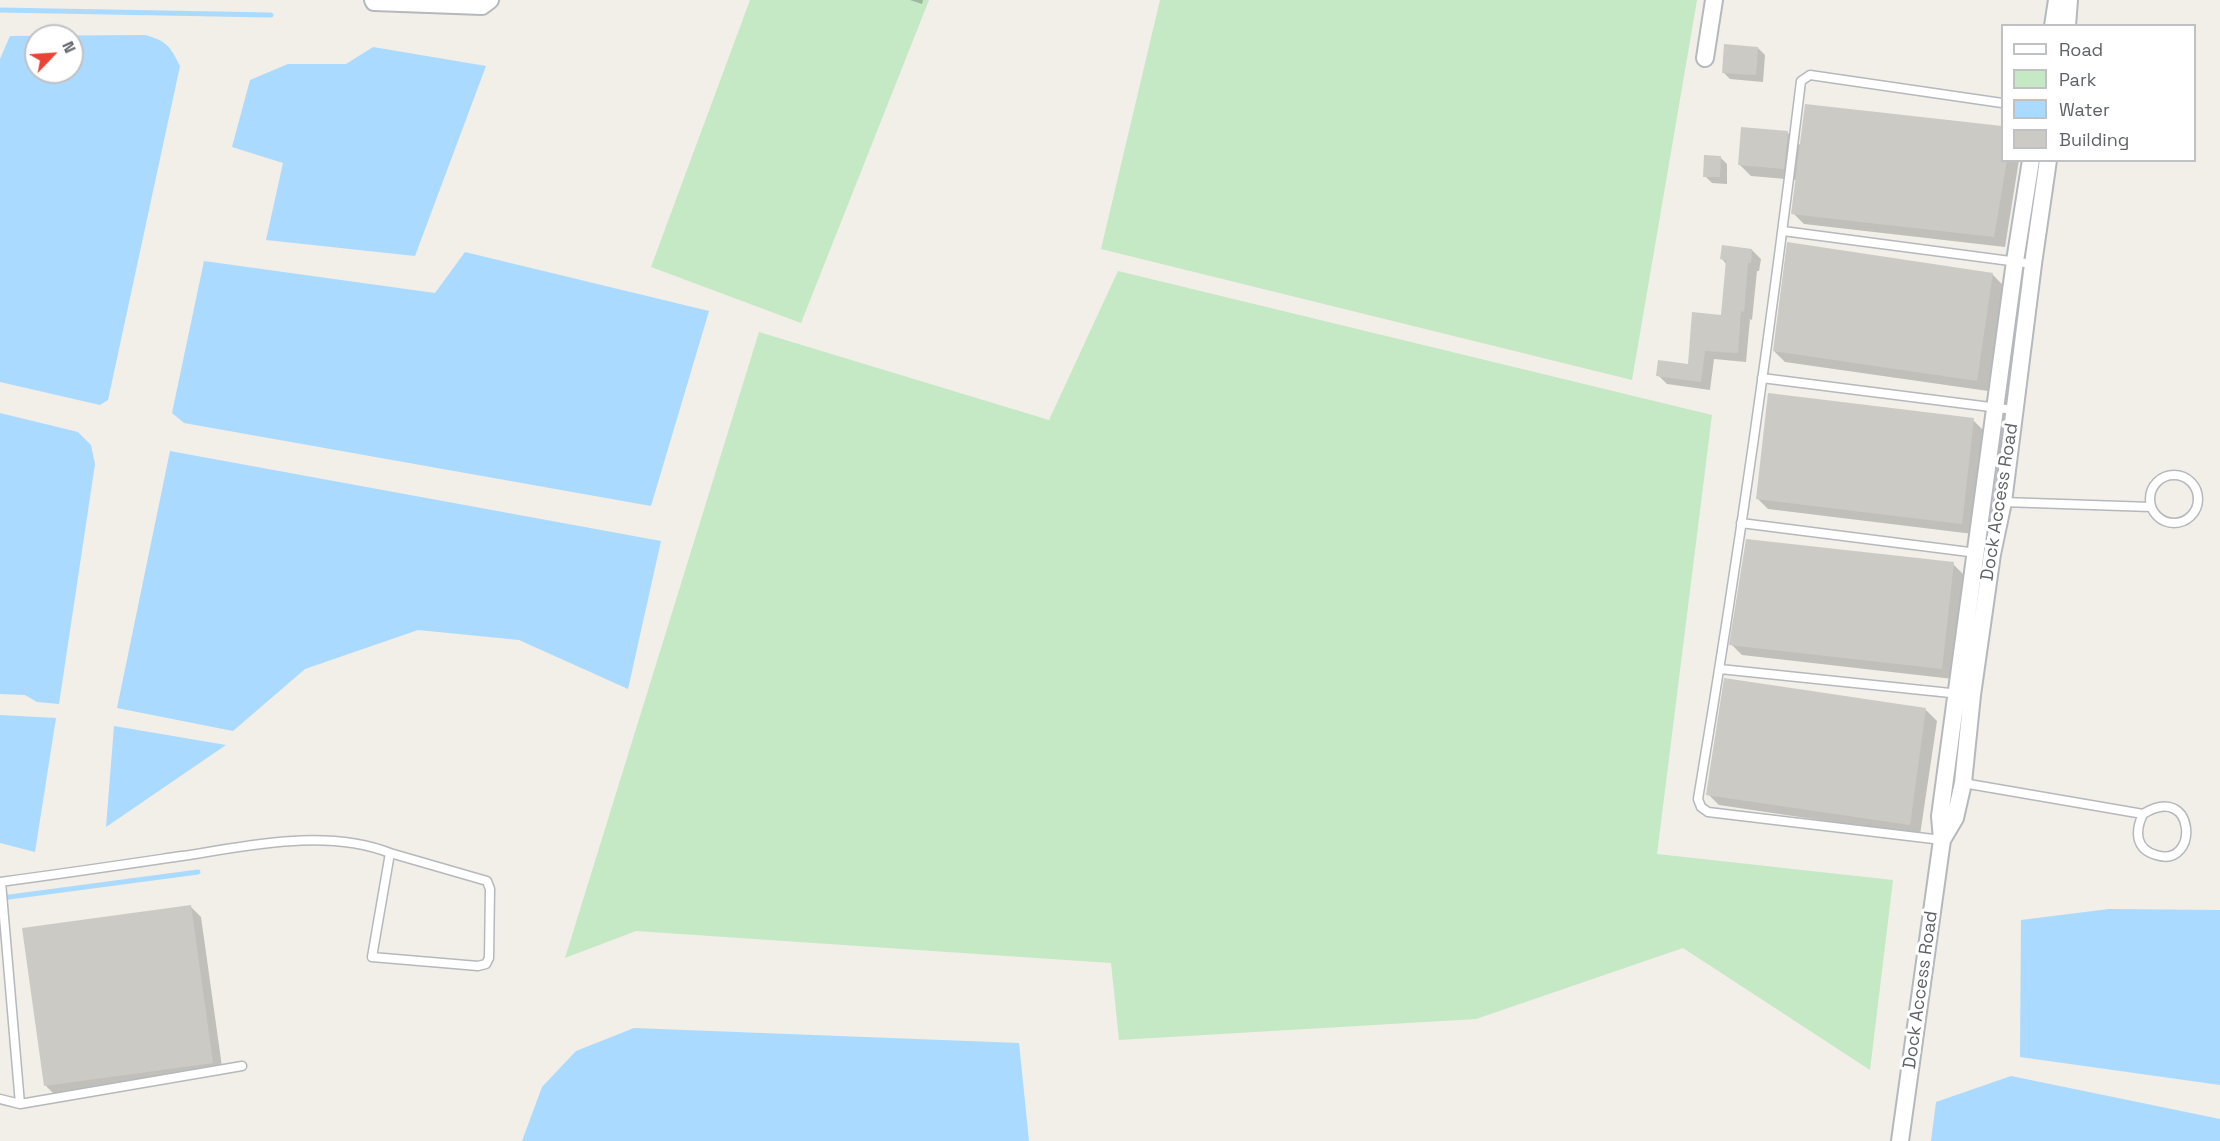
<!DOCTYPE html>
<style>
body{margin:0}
#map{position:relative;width:2220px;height:1141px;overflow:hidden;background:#f1efe8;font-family:"Space Grotesk",sans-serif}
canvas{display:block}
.legend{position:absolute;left:2001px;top:24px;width:195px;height:138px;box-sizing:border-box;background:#fff;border:2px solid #bfc1c3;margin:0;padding:8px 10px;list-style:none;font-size:18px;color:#5f6368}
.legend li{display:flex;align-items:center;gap:12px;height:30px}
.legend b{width:30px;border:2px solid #bfc1c3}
.north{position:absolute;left:24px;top:24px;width:60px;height:60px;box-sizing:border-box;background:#fff;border:2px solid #bfc1c3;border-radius:50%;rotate:65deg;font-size:16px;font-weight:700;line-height:24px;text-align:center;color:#5f6368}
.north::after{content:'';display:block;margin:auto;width:21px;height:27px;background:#ea4335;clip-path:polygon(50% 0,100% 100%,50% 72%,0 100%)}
</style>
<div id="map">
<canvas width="2220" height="1141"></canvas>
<ul class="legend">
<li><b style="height:8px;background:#fff"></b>Road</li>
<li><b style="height:16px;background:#c5e8c5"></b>Park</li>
<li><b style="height:16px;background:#aadaff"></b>Water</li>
<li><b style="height:16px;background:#cccac5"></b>Building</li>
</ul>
<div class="north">N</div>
</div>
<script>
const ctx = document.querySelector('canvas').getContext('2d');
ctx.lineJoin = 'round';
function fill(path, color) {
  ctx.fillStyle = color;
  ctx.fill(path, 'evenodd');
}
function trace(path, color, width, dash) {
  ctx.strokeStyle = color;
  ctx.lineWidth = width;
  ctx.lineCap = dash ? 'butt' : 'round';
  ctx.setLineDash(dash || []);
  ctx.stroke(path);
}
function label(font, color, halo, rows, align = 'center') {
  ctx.font = font + ' "Space Grotesk",sans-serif';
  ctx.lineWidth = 6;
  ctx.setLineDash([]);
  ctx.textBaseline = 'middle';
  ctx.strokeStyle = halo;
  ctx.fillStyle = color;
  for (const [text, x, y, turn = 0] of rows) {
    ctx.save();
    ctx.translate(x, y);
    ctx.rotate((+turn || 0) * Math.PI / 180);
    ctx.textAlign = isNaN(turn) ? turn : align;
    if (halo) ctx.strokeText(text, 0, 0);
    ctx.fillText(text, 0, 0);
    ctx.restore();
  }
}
fill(new Path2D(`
 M750 0H929L801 323 651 267Z
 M1160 0H1697L1632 380 1101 249Z
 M1118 271 1712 415 1657 854 1893 880 1870 1070 1683 948 1476 1019 1119 1040 1111 963 636 931 565 958 759 332 1049 420Z`), '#c5e8c5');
fill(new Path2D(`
 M145 35C167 41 170 46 180 66L108 400 100 405 0 382V59L10 36ZM36 36H72V72H36Z
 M373 47 486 66 415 256 266 240 283 163 232 147 250 80 288 64H346Z
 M465 252 709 311 651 506 184 423 172 413 204 261 435 293Z
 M0 413 78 432 91 445 95 464 59 704 37 702 25 695 0 694Z
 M170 451 661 541 628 689 519 640 418 630 305 669 233 731 117 708Z
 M0 715 56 718 35 852 0 843Z
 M114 726 226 745 106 827Z
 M2109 909 2220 910V1085L2020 1057 2021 920Z
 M634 1028 1019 1043 1029 1141H522L542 1087 576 1051Z
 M2011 1076 2220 1119V1141H1931L1936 1102Z`), '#aadaff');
fill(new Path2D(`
 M910 0H923L922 4Z
 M1758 48 1765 55 1763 82 1730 79 1723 72Z
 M1806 105 2002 127V160H2019L2005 247 1804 224 1793 213 1797 180 1751 176 1740 165 1788 133 1801 146Z
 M1720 157 1727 164V184L1712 183 1705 176Z
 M1752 250 1761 259 1759 271H1757L1752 320 1750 319 1746 362 1714 359 1710 390 1667 384 1658 375 1689 366 1723 316 1727 265 1722 259Z
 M1992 274 2003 285 1988 391 1785 362 1774 351Z
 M1973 420 1984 431 1973 534 1768 509 1757 498Z
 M1953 564 1964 575 1953 679 1742 655 1731 644Z
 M1926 710 1937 721 1920 835 1719 805 1708 794Z
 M190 906 201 917 223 1074 57 1097 46 1086Z`), '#0003');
trace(new Path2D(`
 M0 10 271 15
 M2 898 198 872`), '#aadaff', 5);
fill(new Path2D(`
 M1724 44 1758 47 1756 75 1722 73Z
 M1805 104 2002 126V160H2007L1994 237 1791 214Z
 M1741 127 1788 131 1784 169 1738 165Z
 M1704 155 1721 156 1720 177H1703Z
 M1787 242 1993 273 1977 381 1773 351Z
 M1722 245 1752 249 1751 263H1748L1744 312 1741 311 1738 353 1705 351 1701 382 1656 376 1658 360 1688 364 1692 312 1721 315 1726 260 1720 259Z
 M1768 393 1974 418 1962 524 1756 499Z
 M1746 539 1954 562 1942 669 1729 645Z
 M1724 678 1926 708 1910 825 1706 795Z
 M191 905 213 1063 44 1086 22 928Z`), '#cccac5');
const lane = new Path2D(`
 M1783 231 2033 264
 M1762 378 2014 410
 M2150 499a24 24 0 1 1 48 0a24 24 0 1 1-48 0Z
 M2003 502 2151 507
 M1741 523 1977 553
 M1720 669 1960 694
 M1963 783 2143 814C2196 781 2200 869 2156 855 2135 849 2135 831 2143 814
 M1942 840 1708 812 1701 807 1698 799C1738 560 1772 321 1801 81L1810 75 2002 103
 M0 882C61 874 121 865 182 856 249 846 325 828 390 853L372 957 478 966 486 964 489 958 490 889 487 881 390 853
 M1 882 20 1104
 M0 1099 20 1104 242 1066`);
const street = new Path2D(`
 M373 0 374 2 482 6 490 0
 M2053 26 2057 0
 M2067 26 2069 0
 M1705 58 1714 0
 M1942 840 1955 818 1963 783 1972 695 1992 554 2003 502 2033 264 2048 160
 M1900 1141 1942 840 1940 816 2015 261 2031 160`);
trace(lane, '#b5b8bc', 11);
trace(street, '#b5b8bc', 20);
trace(lane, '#fff', 8);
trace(street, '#fff', 16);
label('18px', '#5f6368', '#fff', [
 ["Dock Access Road",2000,502,-81],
 ["Dock Access Road",1921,990,-82]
]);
</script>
